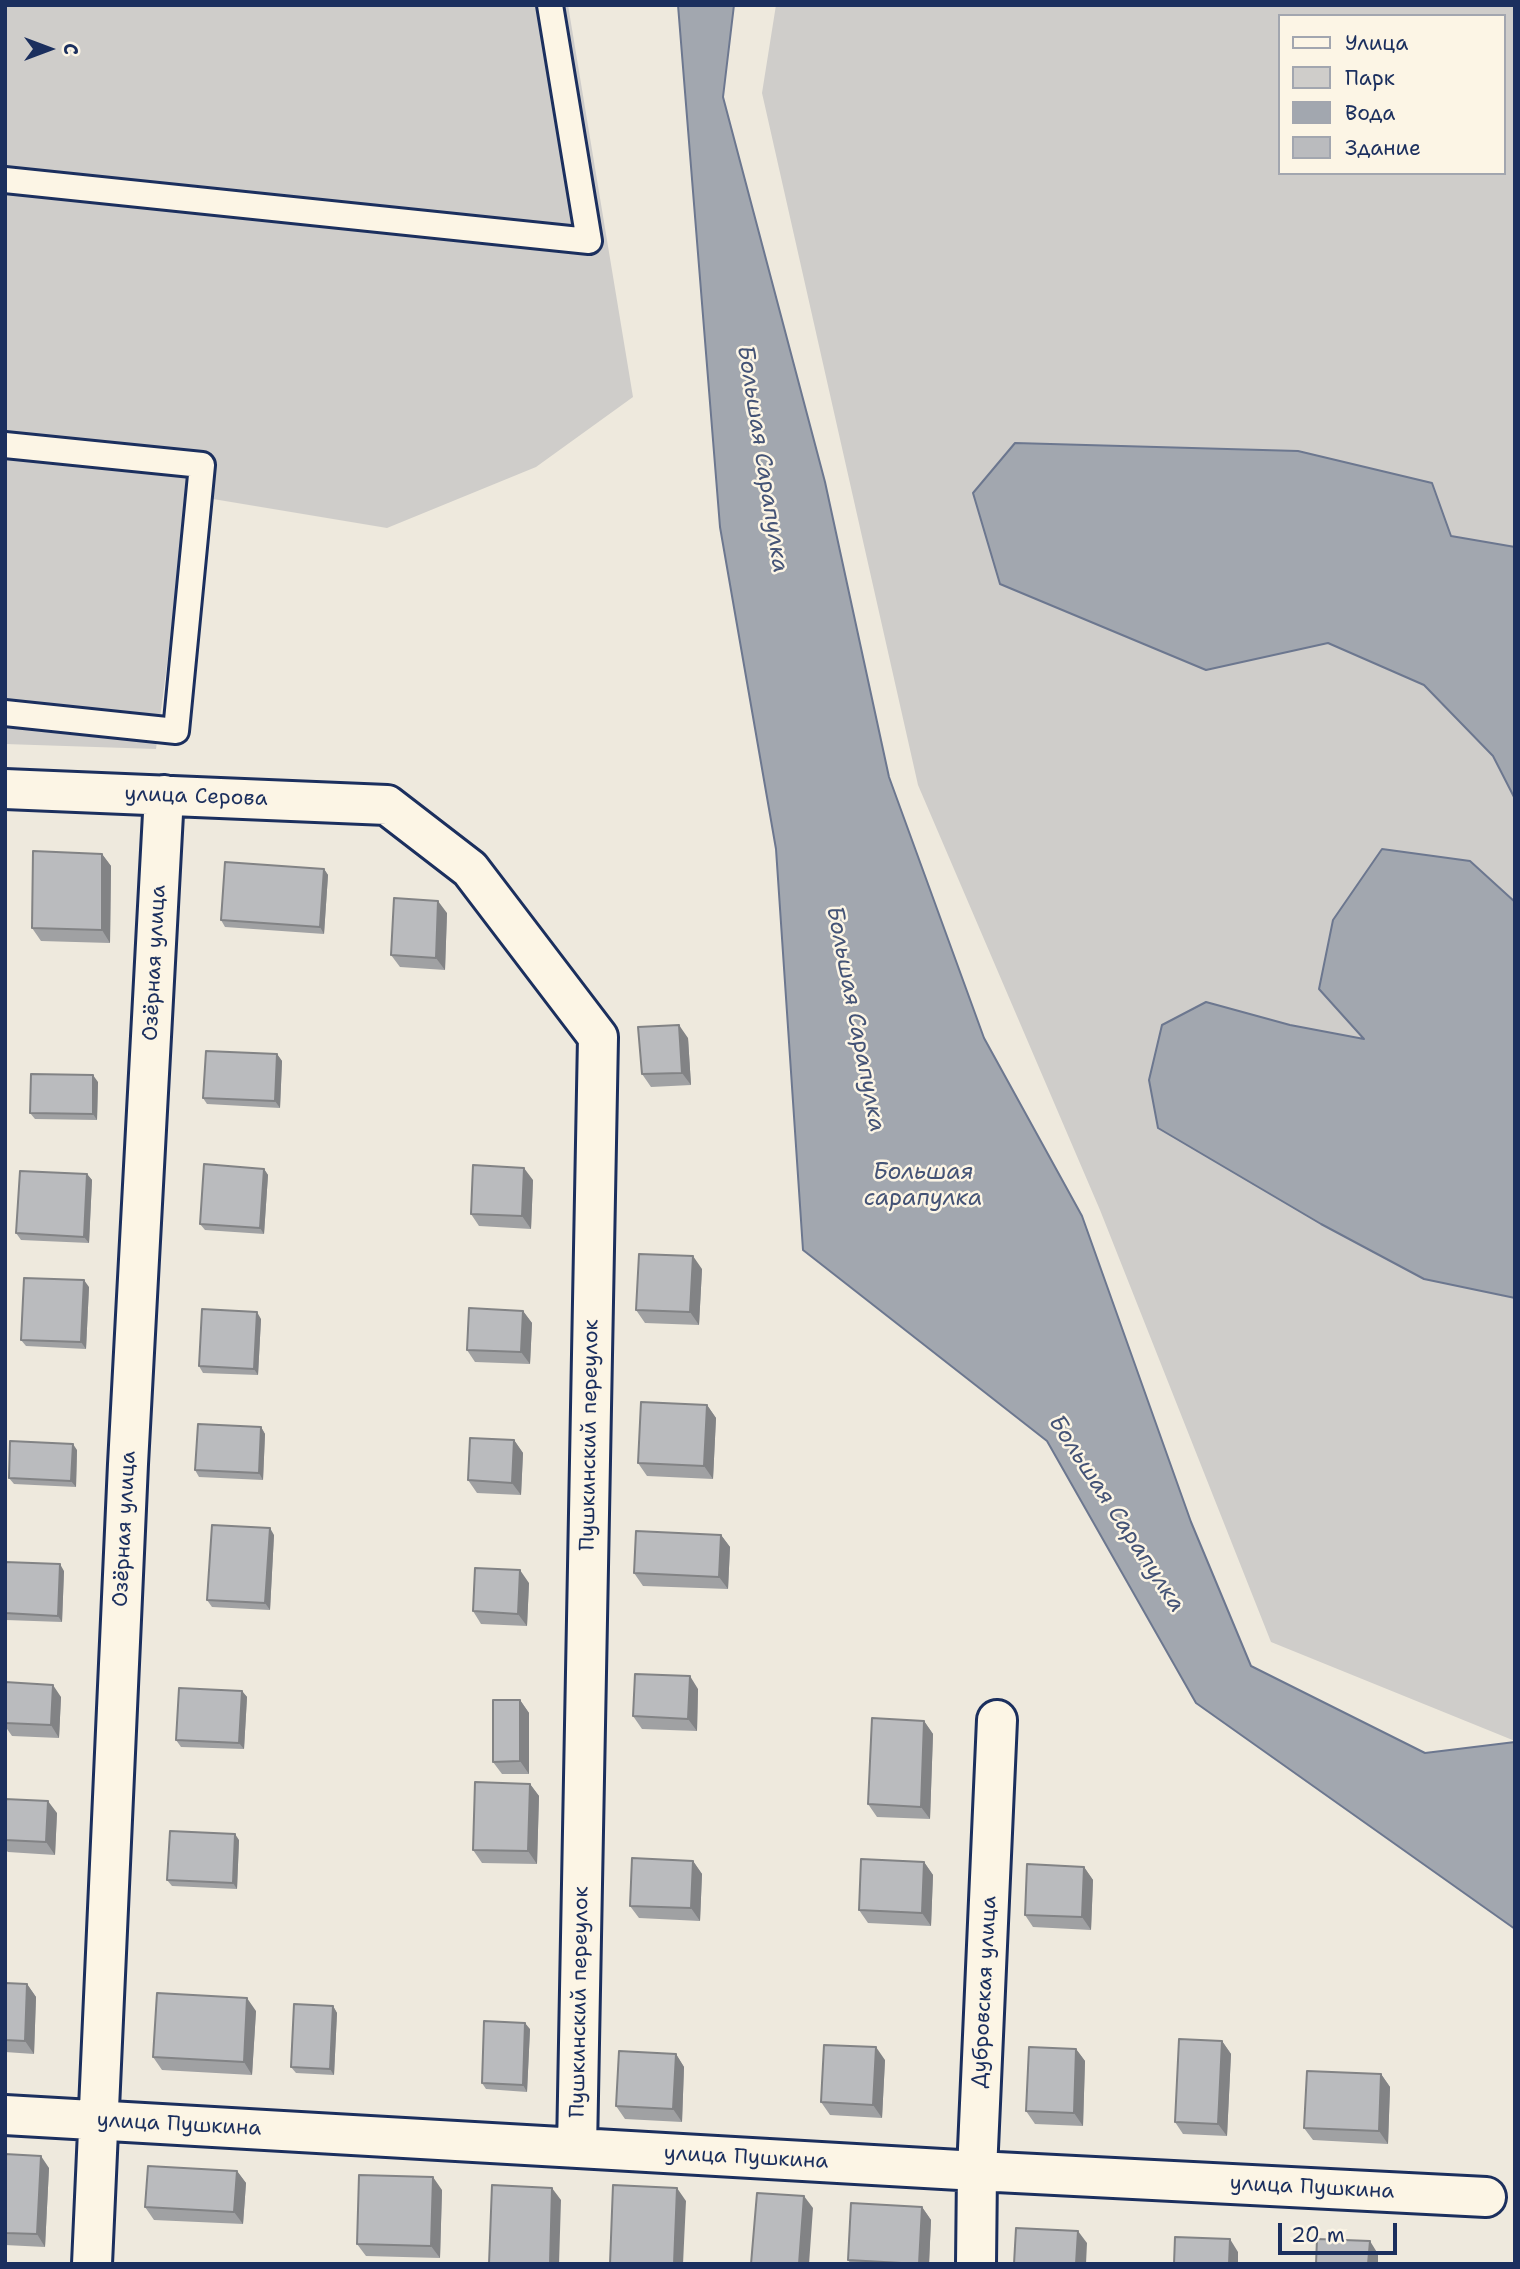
<!DOCTYPE html>
<meta charset="utf-8">
<style>
body{margin:0}
#map{position:relative;width:1520px;height:2269px;overflow:hidden;background:#eee9dd;font-family:"Shantell Sans",sans-serif}
canvas{display:block}
.frame{position:absolute;inset:0;border:7px solid #1b2f5e;pointer-events:none}
.legend{position:absolute;left:1278px;top:14px;width:228px;height:161px;box-sizing:border-box;background:#fcf5e5;border:2px solid #a2a6af;margin:0;padding:9px 12px;list-style:none;font-size:21px;color:#1b2f5e}
.legend li{display:flex;align-items:center;gap:14px;height:35px}
.legend b{width:35px;border:2px solid #a2a6af}
.north{position:absolute;left:14px;top:14px;width:70px;height:70px;-webkit-text-stroke:5px #fcf5e5;paint-order:stroke;rotate:90deg;font-size:19px;font-weight:700;line-height:28px;text-align:center;color:#1b2f5e}
.north::after{content:'';display:block;margin:auto;width:24px;height:32px;background:#1b2f5e;clip-path:polygon(50% 0,100% 100%,50% 72%,0 100%)}
.scale{position:absolute;left:1278px;top:2223px;width:119px;height:32px;box-sizing:border-box;border:4px solid #1b2f5e;border-top:0;padding-left:9px;font-size:21px;line-height:24px;white-space:nowrap;color:#1b2f5e;-webkit-text-stroke:5px #fcf5e5;paint-order:stroke}
</style>
<div id="map">
<canvas width="1520" height="2269"></canvas>
<div class="frame"></div>
<ul class="legend">
<li><b style="height:9px;background:#fcf5e5"></b>Улица</li>
<li><b style="height:19px;background:#cfcdca"></b>Парк</li>
<li><b style="height:19px;background:#a2a7af"></b>Вода</li>
<li><b style="height:19px;background:#babbbe"></b>Здание</li>
</ul>
<div class="north">С</div>
<div class="scale">20 m</div>
</div>
<script>
const ctx = document.querySelector('canvas').getContext('2d');
ctx.lineJoin = 'round';
function fill(path, color) {
  ctx.fillStyle = color;
  ctx.fill(path, 'evenodd');
}
function trace(path, color, width, dash) {
  ctx.strokeStyle = color;
  ctx.lineWidth = width;
  ctx.lineCap = dash ? 'butt' : 'round';
  ctx.setLineDash(dash || []);
  ctx.stroke(path);
}
function label(font, color, halo, rows, align = 'center') {
  ctx.font = font + ' "Shantell Sans",sans-serif';
  ctx.lineWidth = 5;
  ctx.setLineDash([]);
  ctx.textBaseline = 'middle';
  ctx.strokeStyle = halo;
  ctx.fillStyle = color;
  for (const [text, x, y, turn = 0] of rows) {
    ctx.save();
    ctx.translate(x, y);
    ctx.rotate((+turn || 0) * Math.PI / 180);
    ctx.textAlign = isNaN(turn) ? turn : align;
    if (halo) ctx.strokeText(text, 0, 0);
    ctx.fillText(text, 0, 0);
    ctx.restore();
  }
}
fill(new Path2D(`
 M5 5H568L633 397 536 467 387 528 189 495 156 749 5 744Z
 M776 5H1515V1741L1271 1642 1100 1210 918 785 762 93ZM1280 16H1504V173H1280Z`), '#cfcdca');
const water = new Path2D(`
 M678 5H734L723 97 825 482 889 777 984 1038 1082 1216 1191 1522 1251 1666 1425 1753 1515 1742V1929L1196 1703 1047 1441 803 1250 776 849 720 527Z
 M1015 443 1298 451 1432 483 1451 536 1515 547V799L1493 756 1424 685 1328 643 1206 670 1000 584 973 493Z
 M1382 849 1470 861 1515 902V1298L1424 1279 1321 1224 1158 1128 1149 1080 1162 1025 1206 1002 1290 1025 1364 1039 1319 989 1333 920Z`);
fill(water, '#a2a7af');
trace(water, '#6c778f', 2);
const lane = new Path2D(`
 M5 180 589 241 550 5
 M5 445 202 465 176 731 5 713`);
const street = new Path2D(`
 M5 789 387 805 470 869 598 1037 577 2148
 M5 2115 977 2171 1486 2197
 M92 2264 128 1464 164 795
 M976 2264 977 2171 997 1720`);
trace(lane, '#1b2f5e', 30);
trace(street, '#1b2f5e', 44);
trace(lane, '#fcf5e5', 24);
trace(street, '#fcf5e5', 38);
fill(new Path2D(`
 M102 854 111 866 110 943 41 941 32 928Z
 M324 869 328 875 324 934 225 927 221 920Z
 M447 913 445 970 400 967 391 955Z
 M688 1038 691 1085 651 1087 642 1074Z
 M277 1054 282 1061 280 1108 207 1104 203 1098Z
 M98 1082 97 1120 35 1119 30 1113Z
 M264 1169 268 1175 264 1234 205 1230 200 1224Z
 M87 1174 92 1180 89 1243 21 1240 16 1233Z
 M533 1180 531 1229 479 1226 471 1214Z
 M702 1269 699 1325 645 1323 636 1310Z
 M89 1287 86 1349 26 1346 21 1340Z
 M523 1311 532 1323 530 1364 475 1362 467 1350Z
 M261 1319 258 1375 203 1373 199 1366Z
 M707 1405 716 1418 713 1479 647 1476 638 1463Z
 M261 1427 265 1434 263 1480 199 1477 195 1470Z
 M514 1440 523 1453 521 1495 477 1493 468 1480Z
 M77 1450 76 1487 14 1484 9 1478Z
 M274 1535 270 1610 212 1607 207 1600Z
 M721 1535 730 1547 728 1589 643 1586 634 1573Z
 M5 1562 64 1571 62 1622 6 1620 5 1618Z
 M529 1583 527 1626 481 1624 473 1611Z
 M5 1682 61 1697 59 1738 12 1736 5 1726Z
 M698 1689 697 1731 642 1729 633 1716Z
 M242 1691 247 1697 244 1749 181 1747 176 1740Z
 M520 1700 529 1713V1774H502L493 1762Z
 M924 1721 933 1734 930 1819 877 1817 868 1804Z
 M530 1784 539 1796 537 1864 482 1863 473 1850Z
 M57 1813 55 1855 8 1852 5 1849V1840Z
 M239 1840 237 1889 172 1886 167 1880Z
 M693 1861 702 1874 700 1921 639 1918 630 1906Z
 M924 1862 933 1875 931 1926 868 1923 859 1910Z
 M1084 1867 1093 1880 1091 1930 1033 1927 1025 1915Z
 M5 1983 27 1984 36 1997 34 2054 5 2052Z
 M333 2006 337 2013 334 2075 296 2073 291 2067Z
 M256 2011 252 2075 162 2070 153 2057Z
 M530 2029 527 2092 486 2089 482 2083Z
 M1222 2041 1231 2054 1227 2136 1183 2134 1175 2122Z
 M1076 2049 1085 2061 1083 2126 1035 2124 1026 2111Z
 M676 2054 684 2067 682 2122 625 2119 616 2106Z
 M885 2060 882 2118 830 2115 821 2102Z
 M1381 2074 1390 2087 1388 2144 1313 2140 1304 2128Z
 M5 2154 49 2168 45 2247 5 2245Z
 M237 2171 246 2183 243 2224 154 2220 145 2207Z
 M442 2190 440 2258 366 2256 357 2244Z
 M922 2207 931 2220 929 2264H851L848 2260Z`), '#a0a1a3');
fill(new Path2D(`
 M102 854 111 866 110 943 102 930Z
 M324 869 328 875 324 934 320 927Z
 M438 901 447 913 445 970 436 958Z
 M679 1025 688 1038 691 1085 682 1073Z
 M277 1054 282 1061 280 1108 275 1101Z
 M93 1075 98 1082 97 1120 93 1114Z
 M524 1168 533 1180 531 1229 522 1216Z
 M264 1169 268 1175 264 1234 260 1228Z
 M87 1174 92 1180 89 1243 84 1237Z
 M693 1256 702 1269 699 1325 690 1312Z
 M84 1280 89 1287 86 1349 81 1342Z
 M523 1311 532 1323 530 1364 521 1352Z
 M257 1312 261 1319 258 1375 254 1369Z
 M707 1405 716 1418 713 1479 704 1466Z
 M261 1427 265 1434 263 1480 259 1473Z
 M514 1440 523 1453 521 1495 512 1483Z
 M73 1444 77 1450 76 1487 71 1481Z
 M270 1528 274 1535 270 1610 265 1603Z
 M721 1535 730 1547 728 1589 719 1577Z
 M60 1564 64 1571 62 1622 58 1616Z
 M520 1570 529 1583 527 1626 518 1614Z
 M690 1676 698 1689 697 1731 688 1719Z
 M53 1685 61 1697 59 1738 51 1725Z
 M242 1691 247 1697 244 1749 239 1743Z
 M520 1700 529 1713V1774L520 1761Z
 M924 1721 933 1734 930 1819 921 1807Z
 M530 1784 539 1796 537 1864 528 1851Z
 M48 1801 57 1813 55 1855 46 1842Z
 M235 1834 239 1840 237 1889 233 1883Z
 M693 1861 702 1874 700 1921 691 1908Z
 M924 1862 933 1875 931 1926 922 1913Z
 M1084 1867 1093 1880 1091 1930 1082 1917Z
 M27 1984 36 1997 34 2054 25 2041Z
 M247 1998 256 2011 252 2075 244 2062Z
 M333 2006 337 2013 334 2075 330 2069Z
 M525 2023 530 2029 527 2092 523 2085Z
 M1222 2041 1231 2054 1227 2136 1218 2124Z
 M876 2047 885 2060 882 2118 873 2105Z
 M1076 2049 1085 2061 1083 2126 1074 2113Z
 M676 2054 684 2067 682 2122 673 2109Z
 M1381 2074 1390 2087 1388 2144 1379 2131Z
 M41 2156 49 2168 45 2247 37 2234Z
 M237 2171 246 2183 243 2224 234 2212Z
 M433 2177 442 2190 440 2258 431 2246Z
 M552 2188 561 2200 559 2264H550Z
 M677 2188 686 2201 683 2264H674Z
 M804 2196 813 2208 809 2264H799Z
 M922 2207 931 2220 929 2264H919Z
 M1078 2231 1087 2243 1086 2264H1076Z
 M1230 2239 1238 2252V2264H1229Z
 M1370 2241 1378 2254V2264H1368Z`), '#828385');
const building = new Path2D(`
 M33 851 102 854V930L32 928Z
 M225 862 324 869 320 927 221 920Z
 M394 898 438 901 436 958 391 955Z
 M679 1025 682 1073 642 1074 638 1027Z
 M206 1051 277 1054 275 1101 203 1098Z
 M31 1074 93 1075V1114L30 1113Z
 M204 1164 264 1169 260 1228 200 1224Z
 M473 1165 524 1168 522 1216 471 1214Z
 M20 1171 87 1174 84 1237 16 1233Z
 M639 1254 693 1256 690 1312 636 1310Z
 M24 1278 84 1280 81 1342 21 1340Z
 M469 1308 523 1311 521 1352 467 1350Z
 M202 1309 257 1312 254 1369 199 1366Z
 M641 1402 707 1405 704 1466 638 1463Z
 M198 1424 261 1427 259 1473 195 1470Z
 M470 1438 514 1440 512 1483 468 1480Z
 M10 1441 73 1444 71 1481 9 1478Z
 M212 1525 270 1528 265 1603 207 1600Z
 M636 1531 721 1535 719 1577 634 1573Z
 M5 1562 60 1564 58 1616 5 1613Z
 M475 1568 520 1570 518 1614 473 1611Z
 M635 1674 690 1676 688 1719 633 1716Z
 M5 1682 53 1685 51 1725 5 1723Z
 M179 1688 242 1691 239 1743 176 1740Z
 M493 1700H520V1761L493 1762Z
 M872 1718 924 1721 921 1807 868 1804Z
 M475 1782 530 1784 528 1851 473 1850Z
 M5 1799 48 1801 46 1842 5 1840Z
 M170 1831 235 1834 233 1883 167 1880Z
 M632 1858 693 1861 691 1908 630 1906Z
 M861 1859 924 1862 922 1913 859 1910Z
 M1027 1864 1084 1867 1082 1917 1025 1915Z
 M5 1983 27 1984 25 2041 5 2040Z
 M157 1993 247 1998 244 2062 153 2057Z
 M294 2004 333 2006 330 2069 291 2067Z
 M484 2021 525 2023 523 2085 482 2083Z
 M1179 2039 1222 2041 1218 2124 1175 2122Z
 M824 2045 876 2047 873 2105 821 2102Z
 M1029 2047 1076 2049 1074 2113 1026 2111Z
 M619 2051 676 2054 673 2109 616 2106Z
 M1307 2071 1381 2074 1379 2131 1304 2128Z
 M5 2154 41 2156 37 2234 5 2233Z
 M148 2166 237 2171 234 2212 145 2207Z
 M359 2175 433 2177 431 2246 357 2244Z
 M492 2185 552 2188 550 2264H489Z
 M613 2185 677 2188 674 2264H610Z
 M757 2193 804 2196 799 2264H751Z
 M851 2203 922 2207 919 2264 848 2260Z
 M1016 2228 1078 2231 1076 2264H1014Z
 M1175 2237 1230 2239 1229 2264H1174Z
 M1317 2239 1370 2241 1368 2264H1316Z`);
fill(building, '#babbbe');
trace(building, '#828385', 2);
label('21px', '#1b2f5e', '#fcf5e5', [
 ["улица Серова",196,797,2],
 ["Озёрная улица",155,963,-87],
 ["Пушкинский переулок",590,1435,-89],
 ["Озёрная улица",125,1529,-87],
 ["Дубровская улица",985,1992,-87],
 ["Пушкинский переулок",580,2002,-89],
 ["улица Пушкина",179,2125,3],
 ["улица Пушкина",746,2158,3],
 ["улица Пушкина",1312,2188,3]
]);
label('italic 23px', '#445376', '#fcf5e5', [
 ["Большая Сарапулка",762,459,81],
 ["Большая Сарапулка",855,1019,79],
 ["Большая",923,1173],
 ["сарапулка",923,1199],
 ["Большая Сарапулка",1116,1514,57]
]);
</script>
